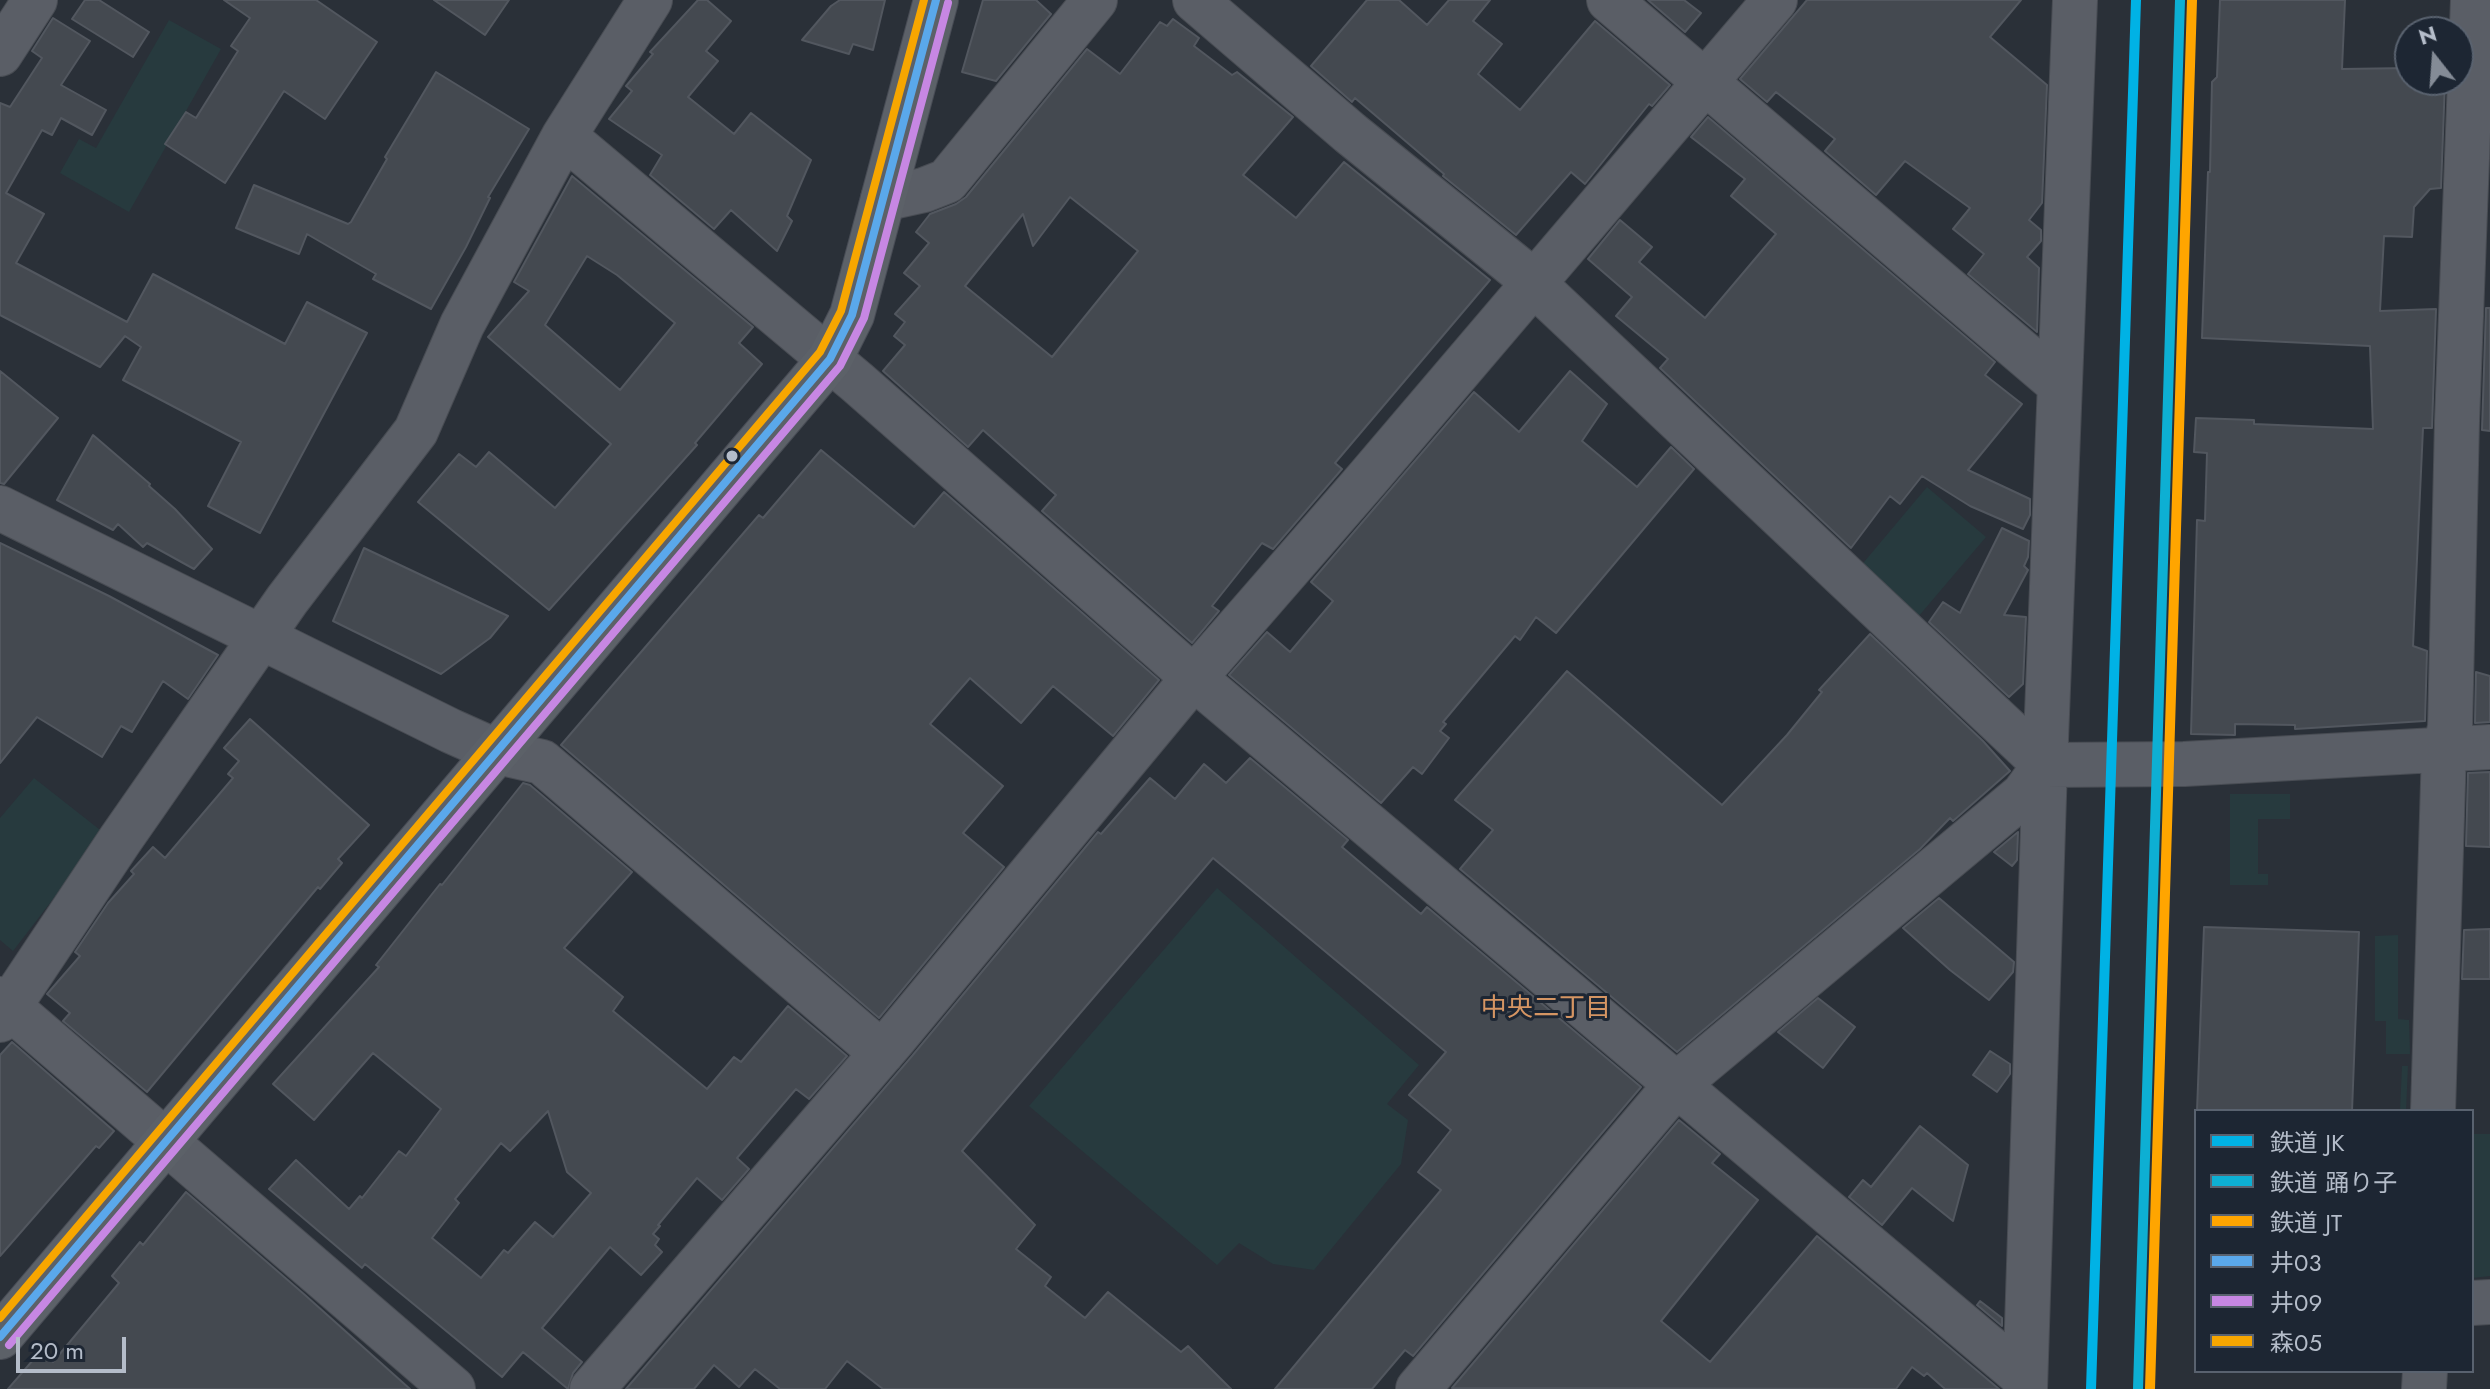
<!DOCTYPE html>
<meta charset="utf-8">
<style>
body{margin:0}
#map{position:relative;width:2490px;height:1389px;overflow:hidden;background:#2a3038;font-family:Jost,"Noto Sans JP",sans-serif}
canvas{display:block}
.legend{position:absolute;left:2194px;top:1109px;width:280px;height:264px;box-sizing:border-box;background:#1d2633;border:2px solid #59626f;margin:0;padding:10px 14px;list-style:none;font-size:24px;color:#b4bcc9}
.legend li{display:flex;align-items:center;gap:16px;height:40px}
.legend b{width:40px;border:2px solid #59626f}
.north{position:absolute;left:2394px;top:16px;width:80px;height:80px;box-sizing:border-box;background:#1d2633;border:2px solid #59626f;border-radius:50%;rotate:343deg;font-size:22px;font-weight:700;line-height:32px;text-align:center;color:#b4bcc9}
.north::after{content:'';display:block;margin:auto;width:28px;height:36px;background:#848b96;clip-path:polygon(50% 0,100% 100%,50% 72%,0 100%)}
.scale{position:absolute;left:16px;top:1337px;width:110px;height:36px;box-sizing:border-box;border:4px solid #b4bcc9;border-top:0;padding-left:10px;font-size:24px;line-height:28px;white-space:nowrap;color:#b4bcc9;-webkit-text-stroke:6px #1d2633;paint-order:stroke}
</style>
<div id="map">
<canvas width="2490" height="1389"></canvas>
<ul class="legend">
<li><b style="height:10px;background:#00b2e5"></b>鉄道 JK</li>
<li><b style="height:10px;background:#0dafd3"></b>鉄道 踊り子</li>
<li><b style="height:10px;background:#ffa500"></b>鉄道 JT</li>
<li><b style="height:10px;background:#5aa8eb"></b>井03</li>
<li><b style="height:10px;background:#c787e3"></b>井09</li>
<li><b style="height:10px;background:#f7a600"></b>森05</li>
</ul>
<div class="north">N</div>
<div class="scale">20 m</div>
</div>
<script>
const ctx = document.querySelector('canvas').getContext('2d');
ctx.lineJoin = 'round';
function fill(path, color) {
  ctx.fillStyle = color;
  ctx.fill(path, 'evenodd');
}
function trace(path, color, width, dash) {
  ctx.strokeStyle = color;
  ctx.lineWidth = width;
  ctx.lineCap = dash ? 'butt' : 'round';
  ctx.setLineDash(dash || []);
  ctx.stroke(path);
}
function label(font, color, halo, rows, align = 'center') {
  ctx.font = font + ' Jost,"Noto Sans JP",sans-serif';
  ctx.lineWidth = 6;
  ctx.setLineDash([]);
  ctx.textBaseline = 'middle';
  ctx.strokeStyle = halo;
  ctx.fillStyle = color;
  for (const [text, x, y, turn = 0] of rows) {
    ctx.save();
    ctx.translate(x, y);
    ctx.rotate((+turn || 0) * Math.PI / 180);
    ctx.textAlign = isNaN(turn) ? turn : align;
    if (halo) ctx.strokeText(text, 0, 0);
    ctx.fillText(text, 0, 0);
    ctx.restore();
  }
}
fill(new Path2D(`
 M169 20 221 49 129 212 60 173 79 139 96 148Z
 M1927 487 1986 537 1918 617 1859 568Z
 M34 778 104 833 13 951 0 940V818Z
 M2230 794H2290V819H2258V874H2268V885H2230Z
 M1217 888 1419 1065 1387 1104 1408 1120 1401 1164 1314 1270 1273 1264 1239 1243 1217 1265 1029 1106Z
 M2398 935V1019L2409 1020 2410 1054H2386V1021H2375V936Z
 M2402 1066H2408L2406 1111H2400Z
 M2472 1134H2490V1276L2472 1278Z`), '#273a3e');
const building = new Path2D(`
 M85 0H99L149 32 133 57 72 19Z
 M224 0H316L377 42 325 119 284 91 225 183 165 144 186 112 196 118 238 51 231 46 250 18Z
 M434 0H509L485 35Z
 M698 0H707L731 21 706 51 718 61 688 97 734 134 751 113 811 160 787 216 792 221 777 251 731 210 714 229 650 175 662 155 609 119 632 91 626 86 653 54 650 52Z
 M840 0H885L873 50 853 44 849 54 802 40 831 6Z
 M983 0H1036L1051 14 996 81 962 72Z
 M1367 0H1399L1427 25 1449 0H1490L1473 21 1502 44 1478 74 1520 110 1595 21 1670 85 1652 106 1649 104 1585 184 1571 172 1516 235 1443 176 1444 174 1355 98 1352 102 1311 66Z
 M1648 0H1684L1701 13 1685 32Z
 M1807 0H2021L1990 37 2047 85 2042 203 2029 220 2041 230V241L2027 257 2039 268 2037 332 1968 274 1984 254 1953 229 1970 208 1905 161 1876 195 1825 151 1835 139 1776 92 1767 102 1740 79Z
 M2220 0H2345L2342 69 2410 68V80H2445L2441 188 2430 189 2414 207 2412 237 2384 236 2380 311 2436 309 2432 428H2423L2413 646 2427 651 2425 721 2295 729V725L2235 724V735L2191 734 2197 520 2205 521 2207 453 2194 452 2196 418 2254 420V424L2373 429 2370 346 2202 338 2208 172H2210L2212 82 2217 77Z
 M53 18 90 41 61 85 106 110 92 135 61 118 52 135 42 130 6 193 44 214 16 263 127 322 153 274 285 344 307 302 367 333 260 533 208 506 241 442 123 380 141 347 125 336 100 367 0 315V103L10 107 42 58 32 51Z
 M1173 19 1199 38 1194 46 1232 75 1237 72 1293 117 1243 175 1296 218 1344 162 1490 280 1335 463 1342 469 1273 549 1262 543 1212 606 1219 611 1192 643 1042 511 1056 495 983 430 968 447 883 371 905 345 894 336 905 322 895 314 920 286 904 273 929 243 916 232 930 214 956 204 966 197 1087 49 1120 74 1160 22 1167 26ZM1070 197 1138 251 1052 357 965 286 1023 214 1033 246Z
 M436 72 529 129 488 197 490 198 466 247 431 309 373 279 376 274 307 234 299 254 236 228 254 185 348 224 351 222 387 159 385 157Z
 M1708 117 1995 362 1985 375 2022 404 1968 470 2030 499V515L2023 529 1970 506 1922 476 1900 504 1890 496 1851 548 1660 368 1668 359 1616 316 1632 297 1588 259 1620 220 1652 247 1639 262 1705 318 1776 234 1731 196 1745 179 1691 137Z
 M572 176 753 327 739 343 762 364 695 443 697 445 549 610 418 502 459 454 476 467 489 452 555 508 611 444 488 337 529 291 514 282ZM587 256 617 275 675 323 620 390 545 325Z
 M2486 308H2490V431L2482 430Z
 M0 371 58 418 4 484 0 483Z
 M1570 371 1607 404 1582 441 1637 487 1671 447 1694 469 1556 633 1536 617 1520 640 1515 636 1443 722 1446 724 1440 731 1449 738 1422 774 1413 767 1381 803 1229 675 1267 632 1290 652 1333 601 1311 582 1474 392 1519 432Z
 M93 435 150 484 149 486 175 509 212 549 194 569 147 543 143 547 118 524 113 530 57 500Z
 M821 450 914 527 944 492 1159 680 1113 736 1053 686 1021 723 970 678 930 724 1003 786 963 833 1004 867 879 1018 561 745 759 515 763 518Z
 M2002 528 2029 541 2028 557 2024 566 2028 570 2004 615 2026 617 2023 684 2009 697 1929 622 1943 602 1960 613Z
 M0 543 109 596 218 655 188 699 163 681 132 732 121 726 102 757 37 717 0 763Z
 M364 548 508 616 490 638 441 674 333 621Z
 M1870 634 1983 741 2010 771 1953 821 1950 818 1920 849 1677 1052 1460 869 1493 830 1455 800 1567 671 1722 805 1787 735 1822 692 1819 690Z
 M2476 672 2490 676V722L2475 723Z
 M250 719 369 825 338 859 342 863 320 889 318 887 147 1092 63 1021 70 1013 47 994 80 956 75 952 108 903 134 874 131 871 153 847 165 858 233 778 228 774 239 761 224 748Z
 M1250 758 1348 840 1342 847 1421 914 1427 907 1641 1087 1413 1356 1405 1350 1372 1389H1275L1441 1190 1418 1172 1451 1130 1409 1095 1446 1052 1213 858 962 1151 1035 1225 1016 1249 1051 1277 1045 1286 1085 1318 1108 1292 1181 1352 1188 1346 1231 1389H883L847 1361 825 1389H780L755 1369 739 1387 714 1365 694 1389H626L912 1056 1098 832 1101 834 1150 778 1175 799 1204 764 1226 783Z
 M2490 772V847L2466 846 2468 773Z
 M523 783 530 785 632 872 564 948 623 997 613 1011 707 1089 734 1057 741 1062 788 1006 847 1056 809 1099 796 1089 737 1158 749 1169 722 1200 697 1178 658 1225 660 1226 653 1234 659 1239 655 1245 662 1252 641 1275 610 1247 542 1328 582 1362 573 1373 568 1389 523 1352 502 1377 365 1264 362 1268 269 1189 296 1160 349 1209 360 1196 362 1198 399 1151 406 1156 441 1109 373 1053 314 1120 273 1084 379 967 376 965 440 884 442 885ZM548 1111 567 1172 591 1193 553 1237 535 1222 508 1253 504 1250 481 1278 432 1238 459 1203 455 1199 501 1143 510 1151Z
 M2018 832 2017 860 2012 866 1994 852Z
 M1939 898 2014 962 2013 972 1989 1000 1950 970 1903 928Z
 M2204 927 2359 932 2352 1111H2197Z
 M2490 929V979H2462L2464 930Z
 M1818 998 1855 1027 1823 1068 1778 1032Z
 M12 1042 114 1131 99 1148 96 1146 0 1256V1055Z
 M1990 1051 2010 1064V1074L1997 1092 1973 1075Z
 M1679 1120 1720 1154 1712 1163 1758 1200 1661 1321 1710 1362 1817 1236 1999 1389H1945L1927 1373 1924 1376 1912 1367 1896 1389 1452 1388Z
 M1920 1126 1968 1165 1953 1221 1912 1188 1882 1225 1849 1197 1863 1180 1871 1187Z
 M186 1192 305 1295 410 1389H8L40 1352 53 1362 119 1283 112 1276 140 1242 143 1245Z
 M1980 1301 2002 1318V1326L1977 1305Z`);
fill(building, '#444950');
trace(building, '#52575f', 2);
const minor = new Path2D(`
 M1195 0 1350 133 1517 268 2045 765 2184 764 2490 747
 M1609 0 2059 384
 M0 54 35 0
 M564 136 858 383 1194 678 2025 1378
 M883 199 924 190 947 181 1095 0
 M0 508 451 731 498 752 542 762 882 1053
 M0 999 453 1389
 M0 1020 120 840 287 600 416 431 462 325 564 136 650 0
 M2433 1111 2444 750 2450 728 2457 421 2473 0
 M2472 1303 2490 1302
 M592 1389 893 1040 1180 694 1367 479 1775 0
 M1418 1389 1676 1085 2023 795 2045 765
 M2025 1389 2045 765 2075 0
 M2424 1389 2425 1371`);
const major = new Path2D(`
 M0 1337 830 359 852 315 936 0`);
trace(minor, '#484c53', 46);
trace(major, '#484c55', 46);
trace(minor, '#5a5e66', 44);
trace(major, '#5c6168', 44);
trace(new Path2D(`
 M0 1337 830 359 852 315 936 0`), '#5aa8eb', 8);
trace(new Path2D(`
 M9 1345 840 366 864 318 948 3`), '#c787e3', 8);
trace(new Path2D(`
 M0 1318 820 352 841 311 924 0`), '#f7a600', 8);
trace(new Path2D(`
 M2091 1389 2136 0`), '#00b2e5', 10);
trace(new Path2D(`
 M2138 1389 2180 0`), '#0dafd3', 10);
trace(new Path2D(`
 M2150 1389 2192 0`), '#ffa500', 10);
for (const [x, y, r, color] of [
 [732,456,7,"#b4bcc9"]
]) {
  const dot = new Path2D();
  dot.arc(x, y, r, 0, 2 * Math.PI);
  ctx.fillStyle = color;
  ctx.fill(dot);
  trace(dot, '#1d2633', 3);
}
label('26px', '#d59563', '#1d2633', [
 ["中央二丁目",1546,1010]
]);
</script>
